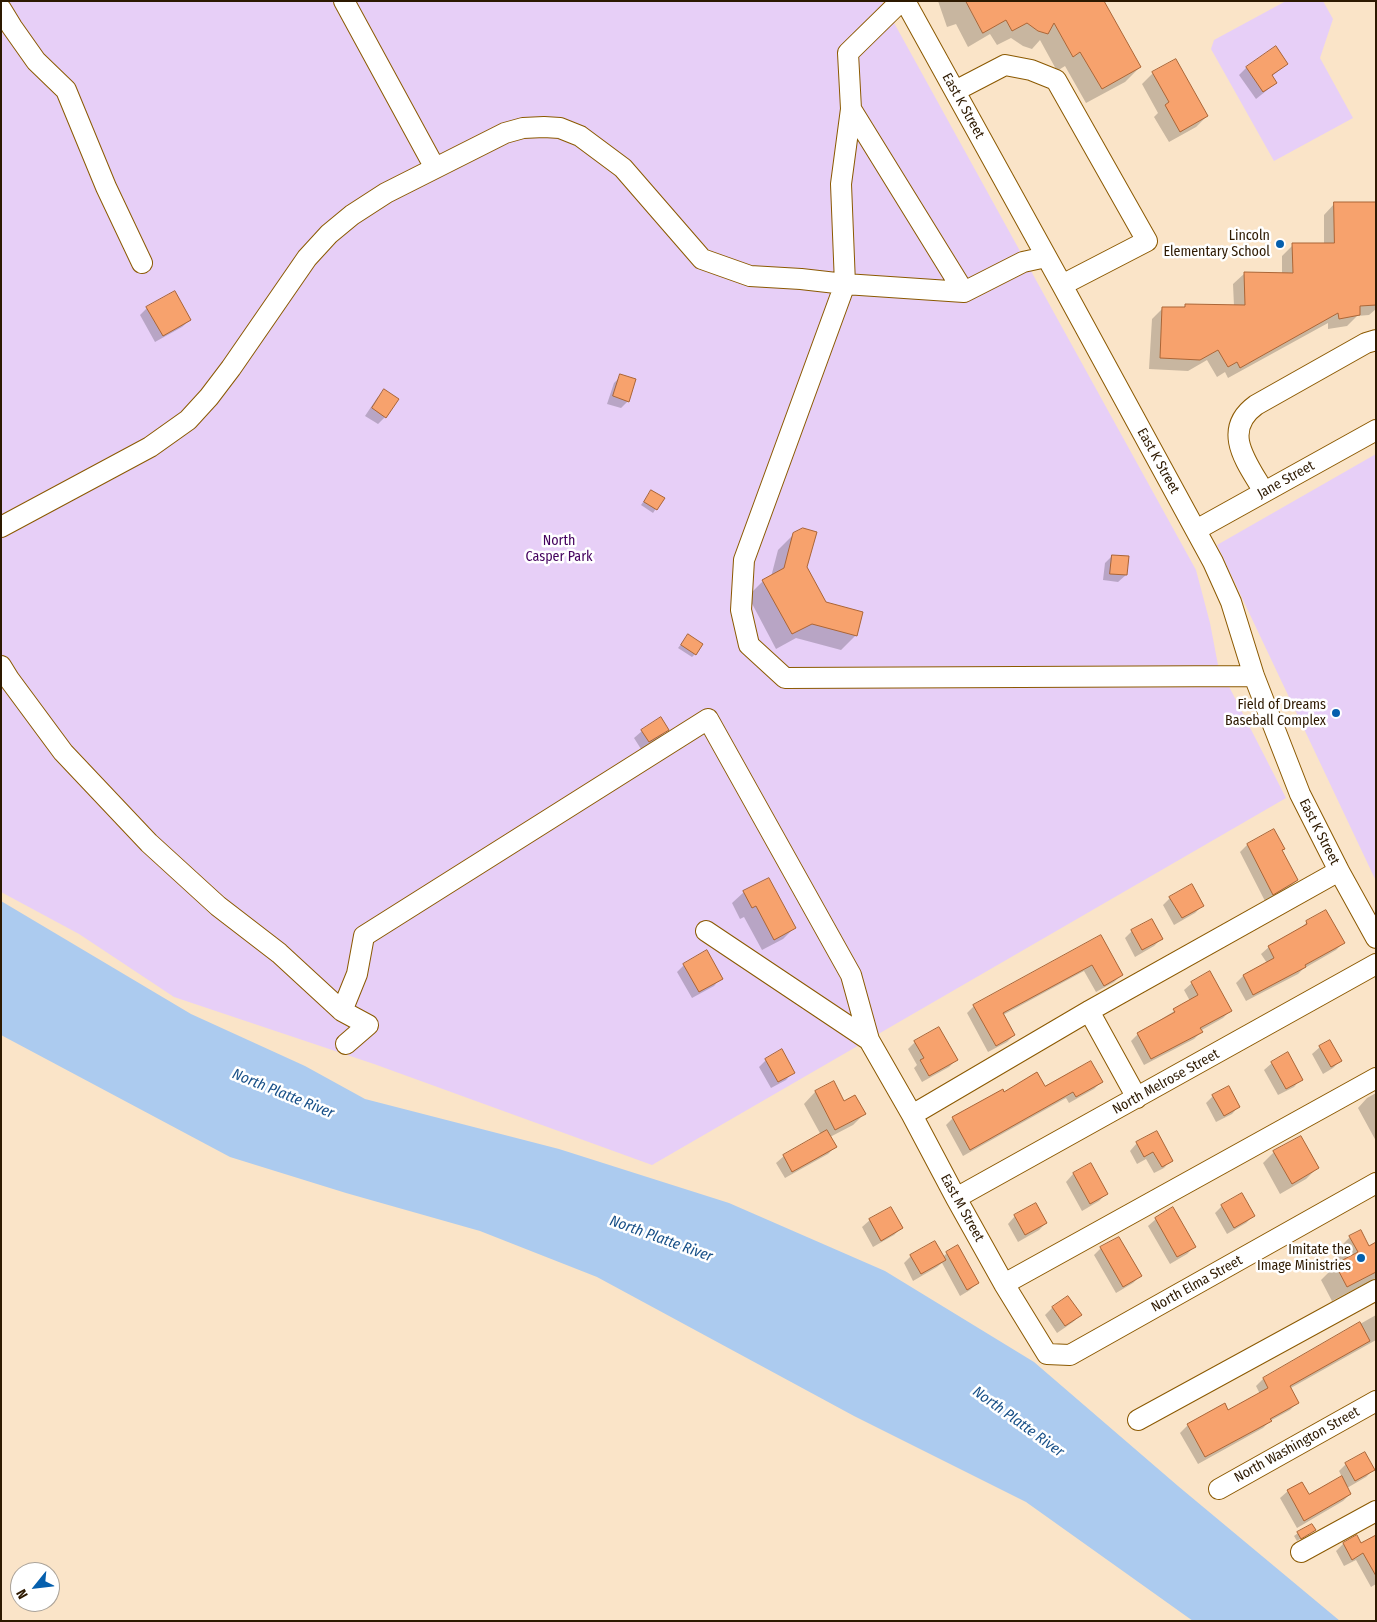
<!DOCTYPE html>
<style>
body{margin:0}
#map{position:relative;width:1377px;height:1622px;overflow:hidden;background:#fae4c8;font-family:"Fira Sans Condensed",sans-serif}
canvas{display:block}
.frame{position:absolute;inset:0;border:2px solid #2d1900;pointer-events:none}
.north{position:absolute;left:10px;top:1562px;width:50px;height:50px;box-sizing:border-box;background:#fff;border:1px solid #aba399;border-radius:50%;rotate:241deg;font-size:14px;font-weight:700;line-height:20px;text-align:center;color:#2d1900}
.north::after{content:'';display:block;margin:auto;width:18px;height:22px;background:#055fad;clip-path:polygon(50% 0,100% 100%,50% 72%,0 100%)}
</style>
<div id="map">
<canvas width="1377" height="1622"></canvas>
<div class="frame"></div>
<div class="north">N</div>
</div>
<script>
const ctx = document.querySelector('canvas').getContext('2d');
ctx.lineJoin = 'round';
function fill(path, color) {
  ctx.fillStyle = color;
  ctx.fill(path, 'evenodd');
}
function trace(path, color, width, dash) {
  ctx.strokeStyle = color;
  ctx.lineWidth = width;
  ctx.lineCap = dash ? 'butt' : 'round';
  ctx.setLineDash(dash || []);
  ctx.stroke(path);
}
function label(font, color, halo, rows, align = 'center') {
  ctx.font = font + ' "Fira Sans Condensed",sans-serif';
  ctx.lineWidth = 5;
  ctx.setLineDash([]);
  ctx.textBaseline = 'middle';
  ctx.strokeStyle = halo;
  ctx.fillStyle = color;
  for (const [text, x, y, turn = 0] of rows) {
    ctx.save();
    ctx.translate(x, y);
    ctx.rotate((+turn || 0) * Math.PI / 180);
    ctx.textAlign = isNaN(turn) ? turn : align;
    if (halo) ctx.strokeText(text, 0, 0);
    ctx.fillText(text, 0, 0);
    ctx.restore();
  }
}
fill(new Path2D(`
 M1 1H882L1196 570 1210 623 1218 665 1286 798 652 1165 374 1064 174 997 79 934 1 892Z
 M1286 1H1323L1333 19 1320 58 1353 118 1274 161 1211 49 1214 40Z
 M1376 454V881L1217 545Z`), '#e7cff7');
fill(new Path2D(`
 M1 901 191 1014 305 1066 365 1099 559 1149 729 1203 885 1271 1034 1362 1178 1486 1340 1621H1193L1026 1502 854 1416 597 1277 480 1231 346 1193 230 1157 1 1035Z`), '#accbef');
fill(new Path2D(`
 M938 1H1103L1140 67 1125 82 1086 103 1065 66 1057 71 1040 40 1032 49 1023 46 1011 38 997 45 990 34 968 47 956 24 947 27Z
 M1275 48 1287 64 1272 76 1276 83 1256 99 1239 75 1246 68Z
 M1153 73 1207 116 1196 127 1169 142 1154 117 1158 113 1142 84Z
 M1335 203H1376V309L1369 315 1357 316 1347 326 1328 329V323L1228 378 1225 372 1217 377 1207 360 1188 371 1149 369 1152 319 1163 308H1183L1186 305 1234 306 1233 284 1245 273 1282 274V256L1293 245 1324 244V215Z
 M147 308 190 320 182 327 155 342 140 315Z
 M621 376 628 401 621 408 607 404 614 383Z
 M384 391 385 417 378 424 365 416 377 398Z
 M651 491 663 498 653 513 641 505Z
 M794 534 806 567 825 603 856 635 841 650 796 638 776 649 748 596 763 581 771 577 778 550Z
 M1112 556 1126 575 1118 582 1103 580 1105 563Z
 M685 639 695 654 692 657 678 648Z
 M667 730 660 737 641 749 634 738 642 731Z
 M1273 831 1281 851 1297 880 1290 887 1265 901 1240 852 1247 845Z
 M744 892 794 928 783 939 762 950 744 917 740 919 732 903Z
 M1170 898 1202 906 1195 913 1174 925 1163 905Z
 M1307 922 1343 943 1336 950 1303 969 1298 974 1246 1001 1236 983 1243 976 1267 963 1261 954 1269 947 1299 930Z
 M1132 931 1161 939 1154 946 1135 957 1125 938Z
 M1100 937 1121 975 1114 982 1096 992 1084 971 1003 1015 1014 1035 1007 1042 988 1052 967 1013 974 1006Z
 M684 965 721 978 714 986 692 998 677 972Z
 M1192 983 1230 1011 1223 1018 1200 1031 1201 1032 1194 1039 1144 1065 1131 1041 1138 1034 1190 1001 1184 990Z
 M915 1042 956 1060 949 1067 922 1082 914 1068 917 1065 908 1049Z
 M1330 1042 1340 1061 1333 1068 1323 1074 1312 1054 1320 1047Z
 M766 1060 793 1072 786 1080 771 1088 759 1067Z
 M1272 1063 1301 1079 1294 1087 1278 1095 1264 1070Z
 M1101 1082 1094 1089 1069 1103 1066 1098 963 1156 946 1125 953 1118 1004 1094Z
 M833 1083 844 1103 864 1114 853 1125 830 1137 835 1147 828 1154 785 1178 776 1163 784 1156 821 1135 804 1104 815 1092Z
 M1376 1093V1141L1358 1108 1367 1098Z
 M1213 1096 1239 1106 1232 1114 1216 1122 1206 1103Z
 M1137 1143 1171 1160 1164 1168 1154 1173 1146 1159 1137 1164 1130 1151Z
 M1274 1152 1317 1168 1306 1179 1280 1194 1263 1163Z
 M1090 1165 1106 1194 1099 1201 1082 1211 1066 1182 1073 1174Z
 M1222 1206 1253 1216 1246 1223 1227 1234 1215 1213Z
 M1015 1216 1046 1223 1039 1230 1018 1242 1008 1224Z
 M1156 1219 1194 1247 1187 1254 1170 1264 1148 1226Z
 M870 1220 901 1228 894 1235 873 1247 862 1227Z
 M1350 1237 1368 1247 1376 1243V1278L1332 1301 1321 1280 1336 1265 1340 1262 1335 1252Z
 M1101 1248 1140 1276 1133 1283 1116 1293 1094 1255Z
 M947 1253 977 1283 970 1290 960 1296 942 1263 937 1267 913 1281 904 1263 911 1256 943 1257Z
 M1068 1297 1080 1315 1073 1322 1057 1333 1045 1315 1052 1308Z
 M1376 1315V1340L1289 1389 1297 1403 1290 1410 1270 1421 1263 1428 1198 1464 1180 1433 1188 1425 1224 1405 1228 1412 1260 1394 1256 1386 1263 1379Z
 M1346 1464 1373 1470 1366 1477 1347 1488 1350 1494 1343 1501 1297 1528 1280 1498 1288 1491 1302 1483 1308 1496 1342 1477 1339 1471Z
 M1314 1530 1297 1541 1294 1536 1298 1533Z
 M1376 1542V1584L1371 1587 1356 1560 1344 1566 1336 1551 1343 1544 1360 1545Z`), '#0003');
const building = new Path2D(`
 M966 1H1104L1141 67 1102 89 1080 52 1073 57 1054 23 1048 34 1038 31 1027 23 1012 31 1006 20 983 33Z
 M1276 46 1288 64 1272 75 1277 83 1263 92 1246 67Z
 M1176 59 1208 116 1180 132 1165 105 1169 102 1152 72Z
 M1334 202H1376V305L1360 306V315L1339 319 1338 313 1240 368 1237 362 1228 367 1218 350 1200 360 1160 358 1162 307H1185V304L1245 305 1244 272 1293 273 1292 243H1334Z
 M175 291 191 320 163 336 146 307Z
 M620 374 636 379 629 402 613 396Z
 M384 389 399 399 386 418 372 408Z
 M651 490 665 498 657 510 644 502Z
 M803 528 817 532 807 567 826 602 863 612 857 636 812 624 792 634 762 580 784 568 793 533Z
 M1112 555 1129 556 1127 575 1110 574Z
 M688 634 703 644 696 655 681 645Z
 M661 717 669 730 649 742 641 730Z
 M1274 829 1285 849 1282 850 1298 880 1273 895 1247 844Z
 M769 878 796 928 774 940 756 906 752 908 743 891Z
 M1192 884 1204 906 1182 918 1169 897Z
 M1326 910 1345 943 1305 965 1306 967 1253 995 1243 975 1274 958 1268 946 1307 924 1306 921Z
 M1152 919 1163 939 1142 950 1131 930Z
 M1101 935 1123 975 1104 986 1092 965 1003 1013 1015 1035 996 1046 973 1005Z
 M707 950 723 979 699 992 683 964Z
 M1210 971 1232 1011 1200 1028 1203 1032 1151 1059 1137 1033 1175 1012 1173 1009 1198 995 1191 982Z
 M939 1027 958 1060 929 1076 920 1060 924 1058 914 1041Z
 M1330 1040 1342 1061 1331 1067 1319 1046Z
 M782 1049 795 1073 778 1082 765 1059Z
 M1288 1052 1303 1080 1286 1089 1271 1062Z
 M1091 1061 1103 1082 1076 1097 1073 1092 970 1150 952 1117 1003 1089 1004 1092 1037 1072 1045 1086Z
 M834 1081 844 1101 855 1095 866 1114 835 1130 815 1091Z
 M1229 1086 1240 1107 1224 1116 1212 1095Z
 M827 1130 837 1147 792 1172 783 1155Z
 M1157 1131 1173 1161 1162 1167 1153 1152 1144 1157 1136 1142Z
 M1301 1136 1319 1168 1292 1184 1273 1151Z
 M1091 1163 1108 1194 1090 1204 1073 1173Z
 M1242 1193 1255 1216 1234 1228 1221 1205Z
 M1036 1203 1047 1223 1025 1235 1014 1215Z
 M891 1207 903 1228 881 1241 869 1219Z
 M1173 1207 1196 1247 1177 1257 1155 1218Z
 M1361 1230 1369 1246 1376 1242V1272L1347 1287 1335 1264 1358 1252 1349 1236Z
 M1119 1237 1142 1276 1123 1287 1100 1247Z
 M935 1241 946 1260 921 1274 910 1255Z
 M958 1245 979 1283 967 1290 946 1252Z
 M1068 1296 1082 1315 1065 1326 1052 1307Z
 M1360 1322 1370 1341 1290 1386 1299 1403 1270 1419 1272 1421 1205 1457 1187 1424 1225 1403 1228 1410 1268 1388 1263 1378Z
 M1365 1452 1375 1470 1355 1481 1345 1463Z
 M1342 1476 1351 1494 1304 1521 1287 1490 1302 1482 1309 1494Z
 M1312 1524 1316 1530 1301 1539 1297 1532Z
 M1357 1535 1361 1543 1376 1535V1576L1363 1553 1352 1560 1343 1543Z`);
fill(building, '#f7a26d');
trace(building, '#ab6536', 1);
const minor = new Path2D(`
 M344 1 435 168
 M901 1 848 53 851 109 964 292
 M905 1 1062 285 1213 562 1231 602 1254 676 1300 794 1339 871 1376 938
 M1 9 12 27 36 61 66 90 106 187 142 263
 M955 91 1005 65 1031 70 1056 80 1147 241 1062 285
 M851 109 841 184 845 284 964 292 1023 262 1046 257
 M1264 492C1248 464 1220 431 1256 405L1366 343 1376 340
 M1 527 150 447 188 420 209 397 231 368 307 258 329 234 352 215 386 193 505 133 523 128 544 127 560 128 580 136 623 168 702 259 750 276 801 279 845 284 744 560 741 610 749 645 785 678 1254 676
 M1196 530 1376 430
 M1 666 9 679 63 752 149 843 218 906 279 953 342 1011
 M706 931 869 1040
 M1089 1011 1137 1098
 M346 1044 368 1025 342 1011 357 974 364 936 708 719 851 975 869 1040 912 1115 956 1198 1004 1284 1047 1354 1070 1355 1376 1183
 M912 1115 1089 1011 1339 871
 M956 1198 1376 964
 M1004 1284 1376 1078
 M1138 1420 1376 1290
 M1219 1489 1376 1401
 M1301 1552 1376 1511`);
trace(minor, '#8b5900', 22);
trace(minor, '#fff', 20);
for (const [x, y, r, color] of [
 [1280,244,5,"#055fad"],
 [1336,713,5,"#055fad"],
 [1361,1258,5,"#055fad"]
]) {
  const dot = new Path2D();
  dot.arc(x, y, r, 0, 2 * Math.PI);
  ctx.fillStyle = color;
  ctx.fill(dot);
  trace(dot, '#fff', 2);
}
label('14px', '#2d1900', '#fff', [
 ["East K Street",963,106,61],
 ["East K Street",1158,461,61],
 ["Jane Street",1286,480,-29],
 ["East K Street",1319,832,63],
 ["North Melrose Street",1166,1082,-29],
 ["East M Street",962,1208,61],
 ["North Elma Street",1197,1284,-29],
 ["North Washington Street",1297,1445,-29]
]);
label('14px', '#2d1900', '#fff', [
 ["Lincoln",1270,236],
 ["Elementary School",1270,252],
 ["Field of Dreams",1326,705],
 ["Baseball Complex",1326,721],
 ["Imitate the",1351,1250],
 ["Image Ministries",1351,1266]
], 'right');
label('14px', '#43005d', '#fff', [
 ["North",559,541],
 ["Casper Park",559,557]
]);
label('italic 15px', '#185088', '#fff', [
 ["North Platte River",283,1094,22],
 ["North Platte River",661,1239,20],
 ["North Platte River",1018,1422,36]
]);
</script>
